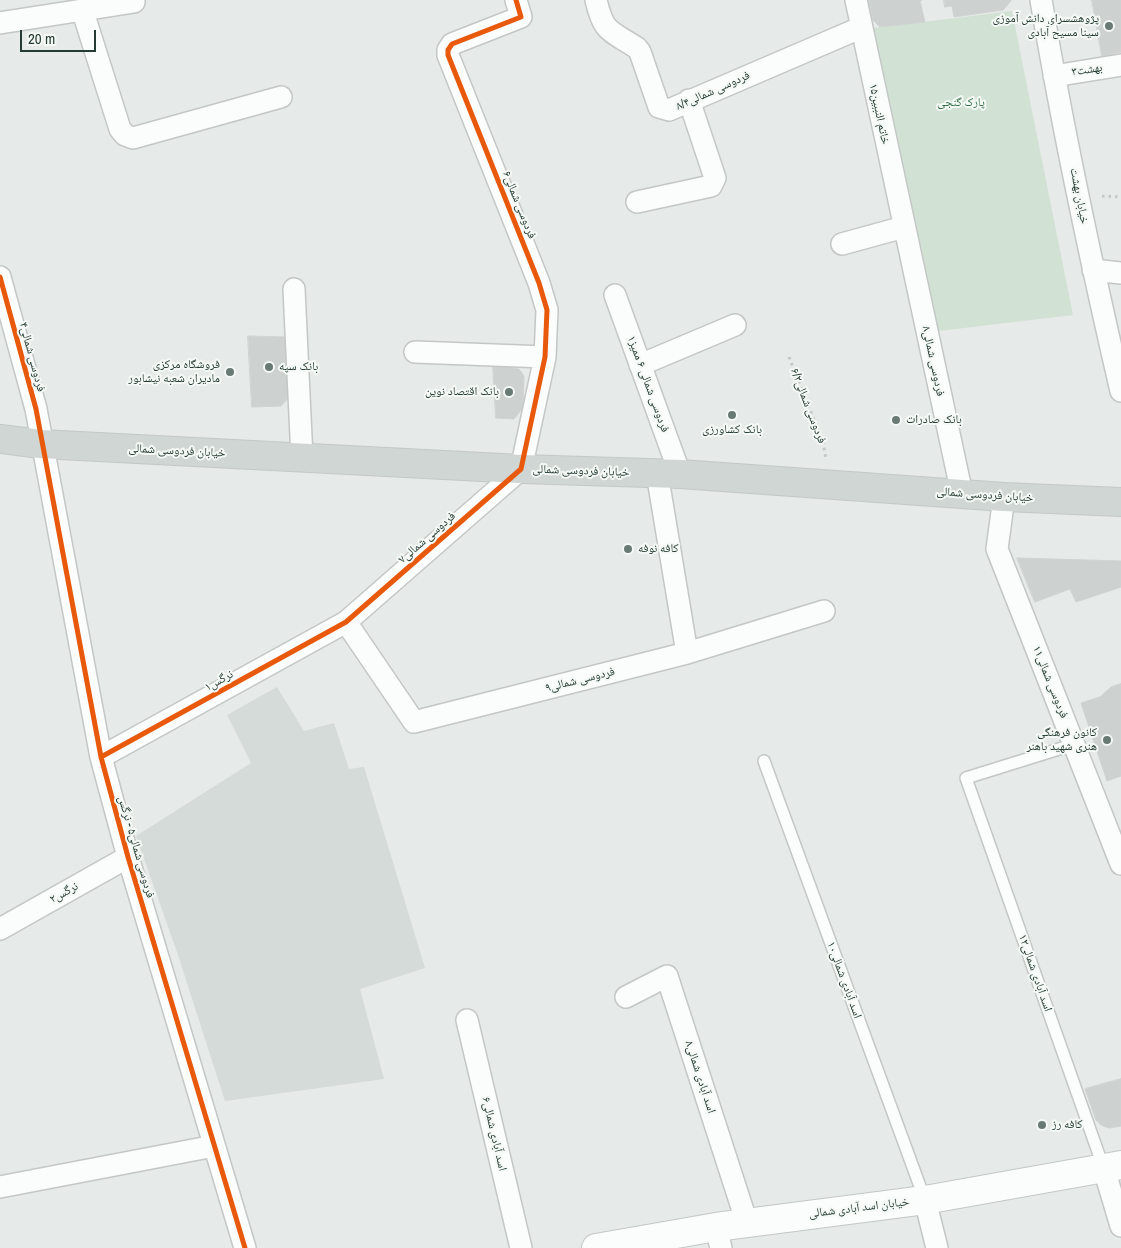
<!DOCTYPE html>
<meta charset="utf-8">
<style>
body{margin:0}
#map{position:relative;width:1121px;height:1248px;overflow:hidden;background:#e6eae8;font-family:"Archivo Narrow",sans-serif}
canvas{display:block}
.scale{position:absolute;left:20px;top:30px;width:76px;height:22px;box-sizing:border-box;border:2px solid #253c34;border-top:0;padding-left:6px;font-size:15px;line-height:18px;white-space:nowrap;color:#253c34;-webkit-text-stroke:4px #f5f9f6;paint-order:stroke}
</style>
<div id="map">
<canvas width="1121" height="1248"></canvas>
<div class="scale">20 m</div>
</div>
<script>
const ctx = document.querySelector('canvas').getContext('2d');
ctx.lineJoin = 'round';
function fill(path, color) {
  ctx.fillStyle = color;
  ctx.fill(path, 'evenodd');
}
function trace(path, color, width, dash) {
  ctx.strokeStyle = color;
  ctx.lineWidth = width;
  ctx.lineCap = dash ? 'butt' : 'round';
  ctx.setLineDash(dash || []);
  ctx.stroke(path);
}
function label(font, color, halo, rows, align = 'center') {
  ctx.font = font + ' "Archivo Narrow","Noto Naskh Arabic",sans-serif';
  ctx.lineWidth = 4;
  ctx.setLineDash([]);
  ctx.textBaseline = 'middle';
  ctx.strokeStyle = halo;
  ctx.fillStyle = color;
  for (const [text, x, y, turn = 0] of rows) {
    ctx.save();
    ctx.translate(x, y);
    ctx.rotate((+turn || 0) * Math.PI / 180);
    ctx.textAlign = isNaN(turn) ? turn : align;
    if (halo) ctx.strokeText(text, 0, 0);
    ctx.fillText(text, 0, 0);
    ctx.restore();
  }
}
fill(new Path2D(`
 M277 687 304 731 334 723 349 769 364 767 425 968 360 989 384 1079 225 1101 178 955 136 836 251 763 227 715Z`), '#d5dbd8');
fill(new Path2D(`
 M1012 11 1073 315 939 331 874 28Z`), '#d1e2d5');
const building = new Path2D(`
 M869 0H922L920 1 925 22 880 27 873 20Z
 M944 0H1011V1L1003 10 954 17 952 6 945 7Z
 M1092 0H1121V52L1102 56Z
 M248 336 287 337 290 396 281 406 252 407Z
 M493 365 519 369 524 376 523 408 514 419 496 418Z
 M1017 558 1121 561V587L1076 602 1070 589 1035 602Z
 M1121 684V776L1107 781 1081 703 1100 697 1111 687Z
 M1121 1079V1126L1109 1128 1101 1125 1096 1120 1085 1089Z`);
fill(building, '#cdd2d0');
trace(building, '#cfd3d1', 1);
const lane = new Path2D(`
 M1075 744 966 778 1104 1169
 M764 761 925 1200`);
const street = new Path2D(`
 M596 0C604 34 610 30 637 48L640 52 659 107 669 110 860 28
 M856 0 962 494
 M1041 0C1063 131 1091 262 1121 391
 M83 12 120 129 125 135 133 138 281 97
 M0 23 134 2
 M1054 76 1121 65
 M637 202 711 186 715 178 689 100
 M842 244 904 227
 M1093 270 1121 273
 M0 277 36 409 101 757 128 857 245 1248
 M294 289 302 458
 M615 295 680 474
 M415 352 545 357
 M640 365 735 325
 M1004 497 997 549 1121 864
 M346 622 414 722 687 653 657 473
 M687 653 824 611
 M101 757 346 622 521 469 545 357 547 310 539 283 448 55V50L452 44 521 17 516 0
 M0 929 128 857
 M626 997 667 976 747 1223
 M467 1020 521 1248
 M1104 1169 1121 1226
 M0 1187 214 1146
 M925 1200 937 1248
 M716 1227 721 1248`);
const secondary = new Path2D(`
 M596 1248 716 1227 925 1200 1121 1165`);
const primary = new Path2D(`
 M0 439 41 444 521 469 680 474 1004 497 1121 502`);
trace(lane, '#c3c7c5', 14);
trace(street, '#c3c7c5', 24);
trace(secondary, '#c2c8c5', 30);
trace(primary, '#c2c9c7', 30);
trace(new Path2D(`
 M1102 196 1121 197
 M789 357 823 442 826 459`), '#c2cac6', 3, [2.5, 4]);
trace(lane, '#fbfcfc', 11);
trace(street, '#fbfcfc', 21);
trace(secondary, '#fbfcfc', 28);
trace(primary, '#cfd6d3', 28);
trace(new Path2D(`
 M0 277 36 409 101 757 128 857 245 1248
 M101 757 346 622 521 469 545 357 547 310 539 283 448 55V50L452 44 521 17 516 0`), '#e8590c', 5);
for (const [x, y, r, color] of [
 [1109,26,5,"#697973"],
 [269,367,5,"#697973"],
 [230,372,5,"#697973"],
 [509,392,5,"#697973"],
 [732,415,5,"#697973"],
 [896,420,5,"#697973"],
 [628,549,5,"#697973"],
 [1107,740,5,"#697973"],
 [1042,1125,5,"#697973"]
]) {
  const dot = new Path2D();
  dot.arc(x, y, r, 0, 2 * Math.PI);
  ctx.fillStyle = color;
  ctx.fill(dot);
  trace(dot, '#f5f9f6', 2);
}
label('12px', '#253c34', '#f5f9f6', [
 ["پژوهشسرای دانش آموزی",1099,19],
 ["سینا مسیح آبادی",1099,33],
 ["فروشگاه مرکزی",220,365],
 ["مادیران شعبه نیشابور",220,379],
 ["بانک سپه",279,367,"left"],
 ["بانک اقتصاد نوین",499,392],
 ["بانک صادرات",906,420,"left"],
 ["بانک کشاورزی",732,430,"center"],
 ["کافه نوفه",638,549,"left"],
 ["کانون فرهنگی",1097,733],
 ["هنری شهید باهنر",1097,747],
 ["کافه رز",1052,1125,"left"]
], 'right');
label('12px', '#253c34', '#f5f9f6', [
 ["بهشت۳",1087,70,-9],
 ["فردوسی شمالی۸/۴",713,91,-24],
 ["خاتم النببین۱۵",879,114,78],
 ["خیابان بهشت",1079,196,79],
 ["فردوسی شمالی۶",519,205,68],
 ["فردوسی شمالی۴",32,357,75],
 ["فردوسی شمالی۸",933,361,78],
 ["فردوسی شمالی ۶ ممیز۱",648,384,70],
 ["فردوسی شمالی۶/۲",808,406,69],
 ["خیابان فردوسی شمالی",177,451,3],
 ["خیابان فردوسی شمالی",581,471,2],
 ["خیابان فردوسی شمالی",985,495,4],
 ["فردوسی شمالی۷",427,538,-41],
 ["فردوسی شمالی۹",580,680,-14],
 ["نرگس۱",219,681,-29],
 ["فردوسی شمالی۱۱",1050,682,68],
 ["فردوسی شمالی۵ - نرگس",136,847,74],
 ["نرگس۲",64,893,-29],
 ["اسد آبادی شمالی۱۲",1035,973,71],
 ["اسد آبادی شمالی۱۰",844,980,70],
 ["اسد آبادی شمالی۸",700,1077,72],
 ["اسد آبادی شمالی۶",494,1134,77],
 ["خیابان اسد آبادی شمالی",859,1208,-7]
]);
label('12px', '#336f45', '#f5f9f6', [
 ["پارک گنجی",961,103]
]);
</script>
